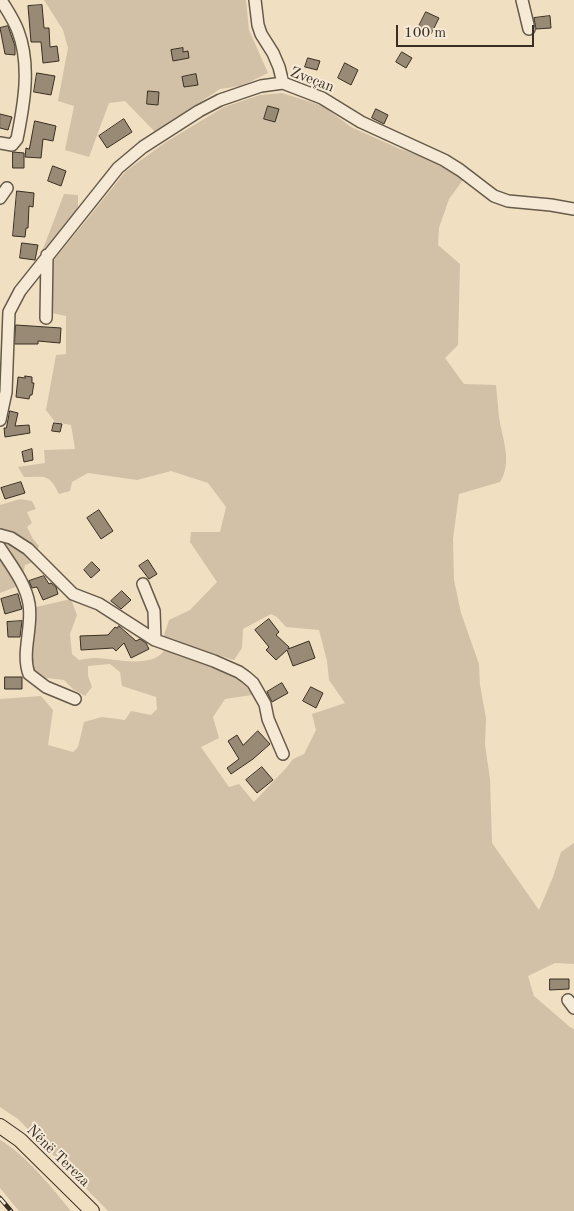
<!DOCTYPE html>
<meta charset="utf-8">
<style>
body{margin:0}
#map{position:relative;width:574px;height:1211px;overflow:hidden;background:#f1dfc2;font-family:"Old Standard TT",serif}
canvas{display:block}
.scale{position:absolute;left:396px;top:25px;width:138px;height:22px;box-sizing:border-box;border:2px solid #382e22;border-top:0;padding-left:6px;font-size:15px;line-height:18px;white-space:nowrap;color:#382e22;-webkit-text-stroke:4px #f6ead7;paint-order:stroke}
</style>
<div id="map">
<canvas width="574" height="1211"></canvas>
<div class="scale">100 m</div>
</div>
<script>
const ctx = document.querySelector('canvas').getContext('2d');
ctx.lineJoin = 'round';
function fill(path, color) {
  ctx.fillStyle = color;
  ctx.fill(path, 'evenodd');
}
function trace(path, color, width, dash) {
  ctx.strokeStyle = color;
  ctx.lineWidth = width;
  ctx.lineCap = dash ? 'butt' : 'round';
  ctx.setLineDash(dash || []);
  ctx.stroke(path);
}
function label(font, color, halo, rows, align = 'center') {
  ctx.font = font + ' "Old Standard TT",serif';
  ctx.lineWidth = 4;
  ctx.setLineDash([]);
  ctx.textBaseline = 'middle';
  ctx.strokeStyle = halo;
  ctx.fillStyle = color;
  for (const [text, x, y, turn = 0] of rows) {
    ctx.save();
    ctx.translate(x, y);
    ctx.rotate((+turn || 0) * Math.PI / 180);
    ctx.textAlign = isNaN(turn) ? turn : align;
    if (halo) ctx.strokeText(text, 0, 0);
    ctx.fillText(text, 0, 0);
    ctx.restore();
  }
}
fill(new Path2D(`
 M44 0H246L249 30 268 73 241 86 220 89 155 132 125 101 109 103 89 157 65 150 74 106 58 101 68 48 63 30Z
 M282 93 323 106 351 127 400 149 434 160 452 171 463 180 449 199 439 228 438 245 460 264 458 345 445 358 464 384 496 385C497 396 498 406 499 417 502 438 513 462 500 482L459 494 453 539 454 580 461 613 479 664 480 685 486 718 485 745 490 779 492 843 539 910 553 877 561 852 574 843V964L555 963 528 976 534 996 570 1027 574 1029V1211H108L18 1119 0 1107V699L41 696 53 710 48 745 73 752 78 747 84 722 102 717 125 720 131 711 151 715 157 709 156 697 122 686 120 672 110 664 88 666V676L92 687 85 696 73 689 64 680 39 677 33 671 32 608 71 599 77 615 70 634 72 654 79 660C84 659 89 658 94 658 114 658 153 670 165 649L227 672 245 683 252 695 225 699 213 717 219 738 201 747 229 787 239 784 254 802 287 767 293 759 304 754 316 730 312 714 345 703 329 680 327 661 319 630 286 627 277 617 271 614 243 629 242 648 234 660 163 638 169 620 190 610 217 582 190 542 191 532H220L226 507 208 483 171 471 137 480 88 473 72 482 70 491 59 494C49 473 45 477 24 477L18 467 45 463 44 450 75 449 71 425 55 422 46 410 56 355 66 354V316L47 312 46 270 126 171 166 142 224 107 260 95Z
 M64 194 78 195V210L38 262Z
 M20 499 32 501 36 509 27 512 32 523 27 527 33 539 39 546 37 550 21 537 0 529V505Z
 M1 540 12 543 36 561 25 565 23 574 18 571Z
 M0 558 18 586 0 593Z
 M0 1140C25 1154 53 1189 71 1211H19L0 1188Z`), '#d2c1a7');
const building = new Path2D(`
 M42 5 44 28H49L50 47 57 46 59 61 43 63 41 42H31L28 6Z
 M426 12 439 18 431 34 418 28Z
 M550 16 551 28 536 29 534 18Z
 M8 26 15 46V55L5 54 0 28Z
 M183 48V52L188 51 189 58 173 61 171 50Z
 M402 52 412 58 406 68 396 62Z
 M308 58 320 61 317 70 305 67Z
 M345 63 358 70 351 85 338 78Z
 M37 73 55 76 51 95 34 92Z
 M196 74 198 85 184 87 182 77Z
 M148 91 159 92 158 105 147 104Z
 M268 106 279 109 275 122 264 119Z
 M376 109 388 115 384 124 372 118Z
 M0 114 12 117 8 130 0 128Z
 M124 119 132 132 107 148 99 136Z
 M35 121 56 126 53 141 43 139 41 158 25 157 26 148 29 149Z
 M13 152 24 153V168H13Z
 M53 166 66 171 61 186 48 181Z
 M17 191 34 193 33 207 29 206 28 228H26L25 237 13 236Z
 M22 243 38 245 35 260 20 258Z
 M16 325 61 328 60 343 38 341V344H15Z
 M25 376 32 377V383H34L32 395H30L29 399 16 397 18 377 25 378Z
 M10 411 18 413 15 426 29 425 30 433 5 437 4 428H6Z
 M54 423 62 424 60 432 52 431Z
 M32 449 33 460 24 462 22 452Z
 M21 482 25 493 5 499 1 488Z
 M99 510 113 531 101 539 87 518Z
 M148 560 157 574 149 579 139 566Z
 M92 562 100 570 91 578 84 570Z
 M44 576 49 584 51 583 56 587 58 594 43 600 37 587 32 588 29 581Z
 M122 591 131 600 121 609 111 601Z
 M18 594 22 609 5 614 1 599Z
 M269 619 279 632 276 635 289 647 288 649 309 641 315 658 293 666 287 650 276 660 266 650 269 647 255 630Z
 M22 621 20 637H8L7 622Z
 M119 626 136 641 140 639 146 643 149 649 131 658 124 643 116 651 113 648 81 650 80 636 108 635 115 627 117 628Z
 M5 677H22V689H5Z
 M282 683 288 693 272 702 267 692Z
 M311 687 323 693 316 708 303 701Z
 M258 731 270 744 253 759 231 774 227 768 239 759 228 741 237 735 243 745Z
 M262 767 273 780 257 793 246 780Z
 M550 979H569V989L550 990Z`);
fill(building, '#988a75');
trace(building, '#382e22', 1);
const minor = new Path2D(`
 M255 0 258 25 261 34 273 53 279 67 283 83
 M522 0 529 29
 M0 143 12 145 17 139C24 104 31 65 18 31 14 20 7 10 1 0
 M0 198 7 188
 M46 318 47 255
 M0 420 6 392 9 312 20 291 118 168 143 147 199 111 220 100 261 86 283 83 322 98 361 122 444 160 460 170 494 196 508 201 551 205 574 209
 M0 535 11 538 28 549 73 594 99 604 155 640 214 661 239 672 246 677 253 683 265 704 268 719 283 754
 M0 548C11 565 26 584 29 604 33 627 21 653 29 674L46 687 75 699
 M143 584 154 611 155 640
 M568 1000 574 1008`);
const major = new Path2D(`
 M0 1126 20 1140 92 1211`);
trace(minor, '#665a4a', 14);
trace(major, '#382e22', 16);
trace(minor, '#f6ead7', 11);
trace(major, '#f1dfc2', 14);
const rail = new Path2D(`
 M0 1198 11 1211`);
trace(rail, '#382e22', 4.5);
trace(rail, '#f6ead7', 2.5, [8]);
label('15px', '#382e22', '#f6ead7', [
 ["Zveçan",312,80,21],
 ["Nënë Tereza",58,1156,44]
]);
</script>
